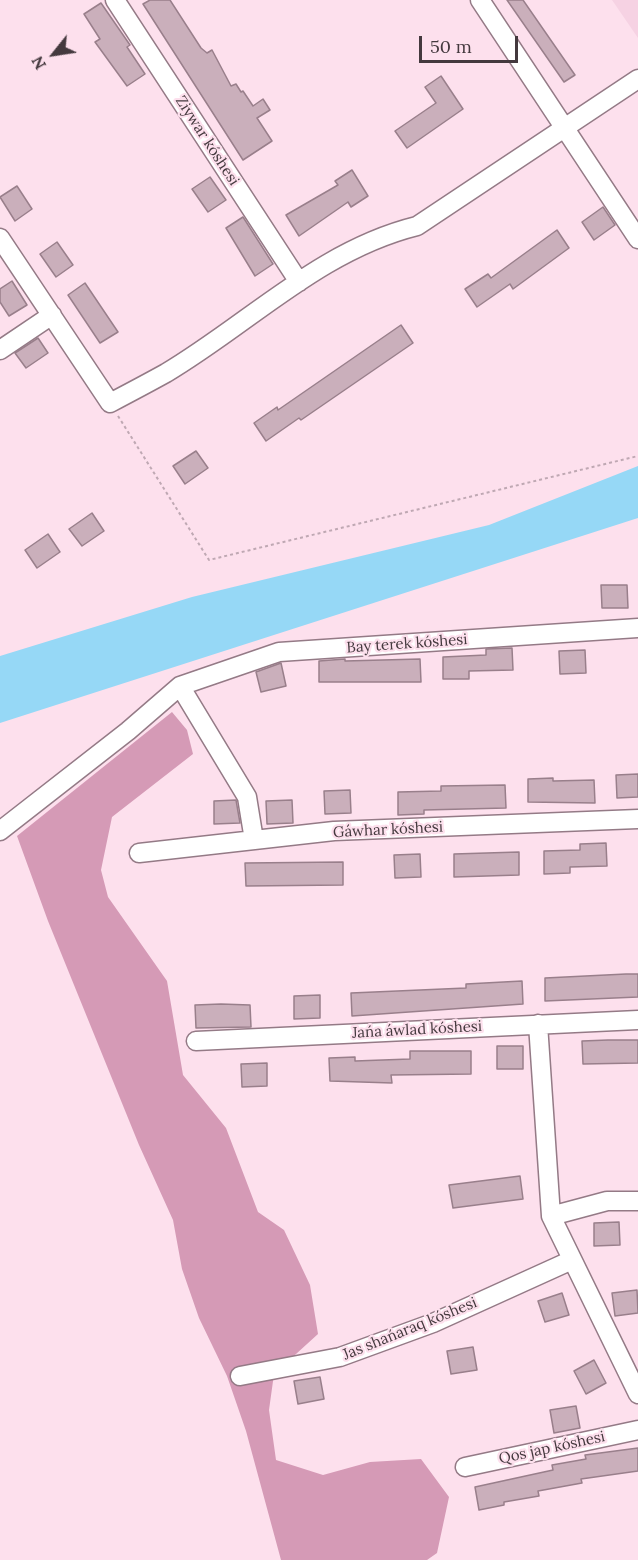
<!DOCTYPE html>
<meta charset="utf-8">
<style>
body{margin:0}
#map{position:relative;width:638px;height:1560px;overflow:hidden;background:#fde0ed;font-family:Lora,serif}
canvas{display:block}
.north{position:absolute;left:24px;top:24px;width:60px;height:60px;-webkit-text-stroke:4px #fde0ed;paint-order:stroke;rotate:240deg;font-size:16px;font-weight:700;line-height:24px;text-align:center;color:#44393e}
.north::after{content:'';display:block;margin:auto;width:21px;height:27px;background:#44393e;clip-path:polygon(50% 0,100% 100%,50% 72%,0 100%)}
.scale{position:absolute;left:419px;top:36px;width:99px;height:27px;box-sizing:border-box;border:3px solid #44393e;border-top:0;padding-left:8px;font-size:18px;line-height:21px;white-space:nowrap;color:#44393e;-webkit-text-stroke:4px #fde0ed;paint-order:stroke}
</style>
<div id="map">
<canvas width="638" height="1560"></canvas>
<div class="north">N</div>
<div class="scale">50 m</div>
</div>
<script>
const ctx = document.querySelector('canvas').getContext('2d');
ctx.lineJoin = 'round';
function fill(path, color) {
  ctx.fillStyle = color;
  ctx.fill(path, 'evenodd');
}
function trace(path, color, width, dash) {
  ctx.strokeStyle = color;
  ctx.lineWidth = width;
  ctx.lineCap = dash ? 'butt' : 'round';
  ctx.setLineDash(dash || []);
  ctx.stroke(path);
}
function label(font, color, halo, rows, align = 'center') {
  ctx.font = font + ' Lora,serif';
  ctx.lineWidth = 4.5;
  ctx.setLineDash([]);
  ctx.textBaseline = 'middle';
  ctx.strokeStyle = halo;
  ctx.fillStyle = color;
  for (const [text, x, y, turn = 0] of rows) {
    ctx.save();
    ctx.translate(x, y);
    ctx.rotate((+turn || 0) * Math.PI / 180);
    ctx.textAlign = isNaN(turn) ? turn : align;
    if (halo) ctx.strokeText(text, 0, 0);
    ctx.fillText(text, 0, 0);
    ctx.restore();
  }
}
fill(new Path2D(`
 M612 0H638V38Z`), '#f6d2e3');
fill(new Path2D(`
 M172 712 187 730 193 754 112 817 101 870 108 897 167 981 183 1075 226 1128 258 1212 284 1230 310 1285 318 1334 274 1374 269 1410 276 1460 323 1475 370 1462 421 1459 449 1497 437 1553 427 1560H281L246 1431 227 1376 199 1318 182 1269 173 1220 139 1145 48 921 17 836Z`), '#d59ab6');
fill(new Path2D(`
 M638 466V518L0 723V656L192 597 489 525Z`), '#96d8f6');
const building = new Path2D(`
 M150 0H170L201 48 207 53 212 50 231 86 236 84 241 92 243 91 253 106 263 99 270 110 257 118 272 141 243 160 143 4Z
 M507 0H523L575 75 564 82Z
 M101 3 130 45 127 47 145 74 127 86 95 42 100 39 84 14Z
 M441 76 463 109 407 148 395 131 436 103 425 87Z
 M352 170 368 196 351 207 348 202 299 236 286 215 338 185 335 181Z
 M210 177 226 200 208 212 192 189Z
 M17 186 32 209 15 221 0 197Z
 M603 207 615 225 594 240 582 222Z
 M243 217 273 264 255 276 226 228Z
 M557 230 569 248 513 289 510 284 477 307 465 289 488 274 491 278Z
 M57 242 73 265 56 277 40 254Z
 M12 281 27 305 9 316 0 302V289Z
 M85 283 118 332 100 343 68 295Z
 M401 325 413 343 301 420 299 418 266 441 254 423 277 407 278 410Z
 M38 338 48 353 26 368 15 353Z
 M196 451 208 468 185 484 173 466Z
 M92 513 104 531 82 546 69 529Z
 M48 534 60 552 37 568 25 550Z
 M601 585H627L628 608H602Z
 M512 648 513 670 469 671V679H443V657L486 655V649Z
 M585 650 586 673 560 674 559 651Z
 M345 659V661L420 659 421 682H319V661Z
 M281 663 286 686 261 692 256 672Z
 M638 774V797L617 798 616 775Z
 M553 778V781L594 780 595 803 528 802V779Z
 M505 785 506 808 424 810V814L398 815V792L441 791V786Z
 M350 790 351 813 325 814 324 791Z
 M236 800 240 823 214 824V801Z
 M292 800 293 823 267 824 266 801Z
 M606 843 607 866 570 867V873L544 874V851L580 850V844Z
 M519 852V875L454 877V854Z
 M420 854 421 877 395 878 394 855Z
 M343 862V885L246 886 245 863Z
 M626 974H638V997L545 1001V978Z
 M522 981 523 1004 352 1016 351 993 466 988V984Z
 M320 995V1018L294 1019V996Z
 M221 1004 250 1005 251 1027 196 1028 195 1005Z
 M608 1040H638V1063L583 1064 582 1041Z
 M497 1046H523V1069H497Z
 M410 1051H471V1074L391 1075 392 1083 330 1081 329 1058 355 1057V1061L410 1059Z
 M267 1063V1086L242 1087 241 1064Z
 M520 1176 523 1199 453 1208 449 1185Z
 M619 1222 620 1245 594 1246V1223Z
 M637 1290 638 1313 615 1316 612 1293Z
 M562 1293 569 1315 545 1322 538 1301Z
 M473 1347 477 1370 451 1374 447 1351Z
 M594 1360 606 1383 586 1394 574 1371Z
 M320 1377 324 1399 298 1404 294 1381Z
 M576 1406 580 1428 554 1433 550 1410Z
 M638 1448V1471L581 1479 582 1483 538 1491 539 1496 504 1502V1505L479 1510 475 1487 553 1470 552 1465 586 1459 585 1455Z`);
fill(building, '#caafbb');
trace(building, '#997f8b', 1.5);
const minor = new Path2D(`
 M115 0 299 282
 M480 0 638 239
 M0 238 110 403C129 393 148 383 166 373 250 323 320 250 417 226L638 79
 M0 350 52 315
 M180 686 247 797 254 840
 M0 831 128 731 180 686 279 652 638 628
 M139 853 334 831 638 819
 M538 1024 551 1216 638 1394
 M196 1041 638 1020
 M551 1216 607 1201H638
 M240 1376 340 1357 433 1323 572 1260
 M465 1467 638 1430`);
trace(minor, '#947a86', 21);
trace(new Path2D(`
 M118 416 209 560 638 456`), '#bfa8b3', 2, [3, 3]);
trace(minor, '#fff', 18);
label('15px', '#44393e', '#fde0ed', [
 ["Ziywar kóshesi",207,141,57],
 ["Bay terek kóshesi",407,644,-4],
 ["Gáwhar kóshesi",388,830,-3],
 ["Jańa áwlad kóshesi",417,1030,-3],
 ["Jas shańaraq kóshesi",410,1329,-22],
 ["Qos jap kóshesi",552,1448,-12]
]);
</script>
